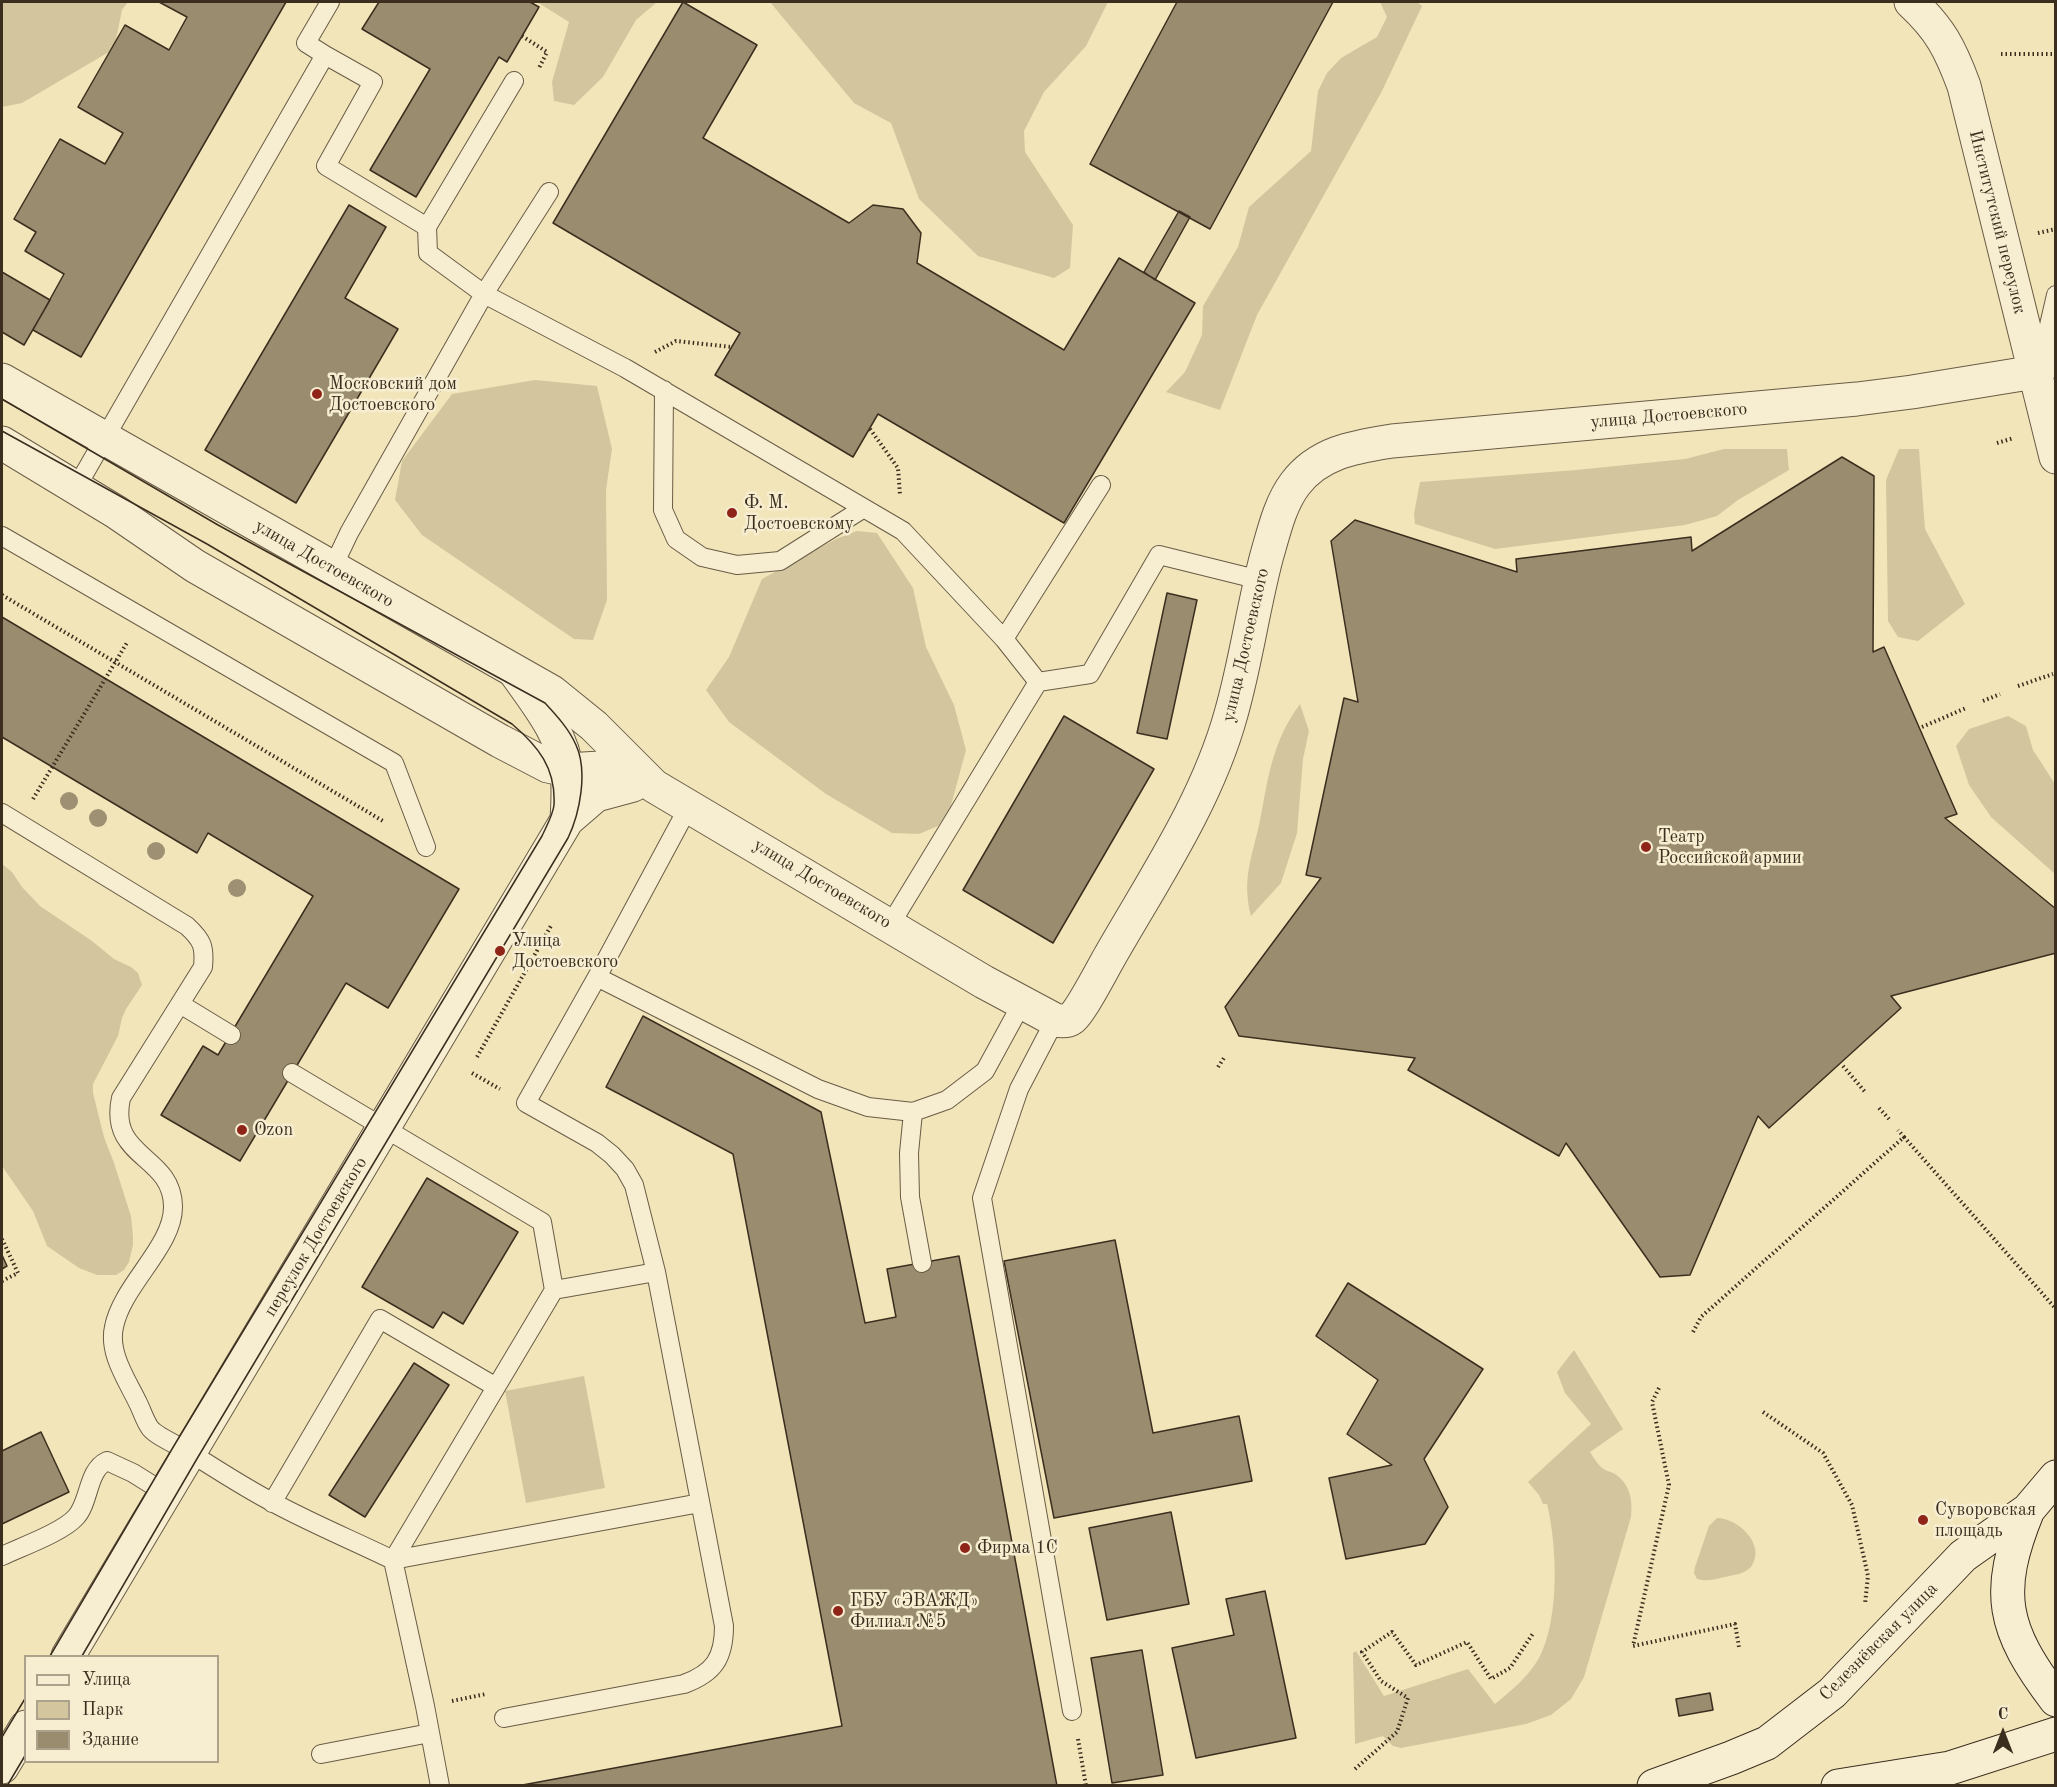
<!DOCTYPE html>
<meta charset="utf-8">
<style>
body{margin:0}
#map{position:relative;width:2057px;height:1787px;overflow:hidden;background:#f2e5b9;font-family:"Old Standard TT",serif}
canvas{display:block}
.frame{position:absolute;inset:0;border:3px solid #3b2e1f;pointer-events:none}
.legend{position:absolute;left:24px;top:1655px;width:195px;height:108px;box-sizing:border-box;background:#f7eed2;border:2px solid #aca18a;margin:0;padding:8px 10px;list-style:none;font-size:18px;color:#3b2e1f}
.legend li{display:flex;align-items:center;gap:12px;height:30px}
.legend b{width:30px;border:2px solid #aca18a}
.north{position:absolute;left:1973px;top:1703px;width:60px;height:60px;-webkit-text-stroke:4px #f7eed2;paint-order:stroke;rotate:0deg;font-size:16px;font-weight:700;line-height:24px;text-align:center;color:#3b2e1f}
.north::after{content:'';display:block;margin:auto;width:21px;height:27px;background:#3b2e1f;clip-path:polygon(50% 0,100% 100%,50% 72%,0 100%)}
</style>
<div id="map">
<canvas width="2057" height="1787"></canvas>
<div class="frame"></div>
<ul class="legend">
<li><b style="height:8px;background:#f7eed2"></b>Улица</li>
<li><b style="height:16px;background:#d3c69f"></b>Парк</li>
<li><b style="height:16px;background:#9a8d6f"></b>Здание</li>
</ul>
<div class="north">С</div>
</div>
<script>
const ctx = document.querySelector('canvas').getContext('2d');
ctx.lineJoin = 'round';
function fill(path, color) {
  ctx.fillStyle = color;
  ctx.fill(path, 'evenodd');
}
function trace(path, color, width, dash) {
  ctx.strokeStyle = color;
  ctx.lineWidth = width;
  ctx.lineCap = dash ? 'butt' : 'round';
  ctx.setLineDash(dash || []);
  ctx.stroke(path);
}
function label(font, color, halo, rows, align = 'center') {
  ctx.font = font + ' "Old Standard TT",serif';
  ctx.lineWidth = 5;
  ctx.setLineDash([]);
  ctx.textBaseline = 'middle';
  ctx.strokeStyle = halo;
  ctx.fillStyle = color;
  for (const [text, x, y, turn = 0] of rows) {
    ctx.save();
    ctx.translate(x, y);
    ctx.rotate((+turn || 0) * Math.PI / 180);
    ctx.textAlign = isNaN(turn) ? turn : align;
    if (halo) ctx.strokeText(text, 0, 0);
    ctx.fillText(text, 0, 0);
    ctx.restore();
  }
}
fill(new Path2D(`
 M2 2H128L122 10 114 49 22 103 2 107Z
 M537 2H657L636 20 603 77 574 105 554 101 552 82 569 22Z
 M770 2H1108L1086 46 1044 92 1024 131 1025 152 1073 225 1070 268 1054 278 978 256 919 199 891 123 854 103Z
 M1380 2H1417L1422 6 1382 91 1257 315 1220 410 1166 392 1185 372 1202 335 1203 306 1238 247 1249 207 1311 151 1318 91 1327 73 1341 58 1377 37 1387 17Z
 M535 380 597 386 612 449 606 490 607 600 593 640 574 639 422 535 395 500 402 461 452 394Z
 M1724 449H1787L1789 470 1738 500 1717 516 1685 525 1495 549 1415 524 1414 514 1420 482 1576 470 1685 459Z
 M1899 449H1919L1925 529 1965 604 1918 641 1898 637 1888 621 1886 480Z
 M857 531 877 533 913 588 926 647 954 705 966 750 950 809 938 826 919 834 892 833 826 794 729 722 706 690 729 657 762 579 836 539Z
 M1300 704 1309 731 1303 759 1297 833 1281 883 1251 916C1242 880 1251 860 1259 825 1268 780 1271 743 1300 704Z
 M2008 716 2026 726 2033 750 2055 784V874L1991 817 1969 785 1956 746 1969 729Z
 M2 864 12 872 22 887 40 906 92 941 114 959 131 967 138 973 142 985 126 1009 122 1018 118 1036 93 1084V1093L104 1137 114 1163 131 1216 133 1236V1245L129 1262 124 1270 116 1275H97L79 1268 47 1246 33 1211 2 1166Z
 M1574 1350 1623 1429 1590 1452C1593 1457 1597 1463 1601 1467 1605 1471 1610 1471 1615 1474 1630 1484 1633 1500 1631 1517L1584 1677 1571 1699 1551 1715 1526 1724 1401 1748 1393 1746 1383 1736 1355 1744 1353 1653 1356 1651 1384 1696 1468 1669 1495 1704C1511 1691 1529 1676 1539 1658 1560 1618 1557 1545 1547 1504H1543L1539 1495 1528 1482 1591 1424 1565 1393 1557 1372Z
 M584 1376 605 1488 526 1503 505 1391Z
 M1717 1518C1738 1518 1767 1545 1751 1567 1745 1574 1733 1575 1725 1577 1715 1579 1707 1582 1697 1579L1694 1573 1695 1567 1709 1526Z`), '#d3c69f');
const building = new Path2D(`
 M159 2H286L81 357 33 330 64 274 25 251 36 232 14 219 60 139 105 164 123 133 78 107 125 25 169 50 187 17Z
 M379 2H530L539 7 507 62 499 57 416 197 370 170 430 69 362 29Z
 M683 2 757 45 703 138 849 223 873 205 903 209 921 233 917 263 1064 350 1119 258 1195 303 1064 523 878 414 853 457 715 375 740 333 553 223Z
 M1177 2H1333L1210 229 1090 164Z
 M349 205 386 227 345 298 398 329 296 503 205 450Z
 M1179 211 1190 217 1155 280 1144 272Z
 M2 272 50 300 24 345 2 332Z
 M1842 457 1874 476 1873 652 1884 647 1957 814 1945 818 2056 909V953L1891 996 1901 1008 1769 1128 1758 1116 1690 1275 1660 1277 1566 1143 1559 1156 1408 1070 1415 1058 1239 1036 1225 1007 1321 878 1306 875 1344 698 1358 702 1331 541 1355 520 1517 572 1516 559 1691 537 1692 551Z
 M1167 593 1197 600 1167 739 1137 733Z
 M2 617 459 889 388 1008 346 983 240 1161 161 1115 203 1046 218 1055 313 896 208 833 197 853 2 737Z
 M1064 716 1154 769 1053 943 963 890Z
 M643 1016 821 1112 865 1323 896 1317 887 1269 959 1256 1057 1786H517L842 1726 733 1154 606 1087Z
 M427 1178 518 1232 463 1324 443 1312 433 1328 362 1287Z
 M1115 1240 1153 1433 1239 1416 1252 1481 1054 1518 1004 1261Z
 M2 1255 7 1266 2 1269Z
 M1348 1283 1483 1369 1424 1459 1448 1507 1425 1544 1346 1559 1329 1478 1392 1465 1347 1434 1378 1380 1316 1336Z
 M414 1363 449 1385 365 1517 329 1495Z
 M41 1432 69 1492 2 1524V1451Z
 M1171 1512 1189 1604 1107 1620 1089 1528Z
 M1265 1591 1296 1738 1196 1758 1172 1648 1234 1635 1226 1599Z
 M1142 1650 1163 1775 1112 1783 1091 1658Z
 M1710 1693 1713 1710 1679 1716 1676 1699Z`);
fill(building, '#9a8d6f');
trace(building, '#3b2e1f', 1.5);
const service = new Path2D(`
 M325 55 373 82 326 166 427 227 514 81
 M427 227 428 253 484 294 625 368 903 531 1004 639 1101 485
 M2046 373 2047 334 2056 295
 M664 390 663 510 676 539 702 557 737 565 780 561 864 508
 M76 488 325 55 306 43 330 2
 M2 536 394 763 426 847
 M332 569 349 533 484 294 549 192
 M1004 639 1038 682
 M2 813 187 926C202 940 205 946 203 967L121 1098C108 1159 172 1154 173 1206 174 1246 122 1285 114 1327 108 1353 127 1380 138 1403 142 1411 145 1421 150 1428 156 1436 179 1446 189 1452 216 1469 245 1488 274 1503 313 1524 354 1541 393 1560L425 1706 440 1786
 M890 925 1038 682 1090 674 1159 555 1260 580
 M597 977 818 1089 868 1107 913 1112 947 1100 985 1071 1022 1003
 M180 1004 231 1035
 M1055 1020 1019 1089 982 1198 1072 1711
 M292 1073 542 1222 554 1290
 M913 1112 909 1153 910 1197 922 1263
 M272 1503 380 1319 496 1387
 M2 1556C21 1547 63 1532 76 1517 90 1502 87 1470 107 1461L133 1473 165 1493
 M393 1560 554 1290 656 1272
 M393 1560 700 1503
 M504 1718 684 1684C714 1673 724 1658 724 1626L656 1272 634 1185 625 1169 612 1155 597 1143 526 1103 597 977 689 806
 M321 1754 430 1733`);
const minor = new Path2D(`
 M515 672C536 702 563 734 567 772 569 788 568 804 567 820
 M68 1656 567 820 596 795 633 785 645 778
 M2 1767 26 1727`);
const tertiary = new Path2D(`
 M1911 2C1940 29 1950 48 1964 86L2056 457
 M2 380 552 692 594 726 654 786 984 982 1055 1020C1060 1021 1067 1022 1072 1018 1081 1011 1103 968 1110 956 1154 879 1207 801 1231 714 1246 662 1253 607 1267 555 1274 531 1280 504 1295 484 1319 452 1355 447 1392 441L1857 399 1912 392 2035 372
 M2 443 116 512 195 566 500 741 548 766 567 770 633 766`);
const secondary = new Path2D(`
 M2028 1510C1994 1593 2002 1629 2056 1700
 M1654 1786 1731 1758 1767 1743 1832 1693 1963 1556 2028 1510 2056 1477
 M1838 1786 1950 1768 2056 1734`);
trace(service, '#695c46', 20);
trace(minor, '#695c46', 35);
trace(tertiary, '#695c46', 35);
trace(secondary, '#3b2e1f', 35);
trace(new Path2D(`
 M522 36 547 52 539 68
 M2001 54H2056
 M2038 233 2056 229
 M655 352 676 341 732 347
 M870 429 898 468 900 495
 M1997 443 2014 438
 M2 595 383 821
 M2018 686 2053 674
 M1983 701 2000 694
 M1922 727 1966 708
 M33 799 128 641
 M477 1057 552 924
 M1843 1066 1866 1093
 M1218 1067 1224 1058
 M472 1073 500 1089
 M1879 1108 1889 1119
 M1904 1137 2056 1309
 M2 1239 18 1273 2 1281
 M1693 1332 1701 1317 1904 1137 1898 1130
 M1659 1388 1652 1402 1669 1485 1633 1646 1735 1624 1739 1647
 M1763 1412 1823 1453 1852 1505 1868 1576 1865 1604
 M452 1701 486 1694
 M1078 1739 1086 1786
 M1355 1769 1397 1732 1408 1698 1381 1681 1362 1652 1392 1632 1416 1665 1467 1642 1491 1679 1510 1668 1534 1632`), '#3b2e1f', 4, [1.5, 3]);
trace(service, '#f7eed2', 18);
trace(minor, '#f7eed2', 33);
trace(tertiary, '#f7eed2', 33);
trace(secondary, '#f7eed2', 33);
trace(new Path2D(`
 M2 399 218 525 545 703C557 716 569 729 576 745 588 771 580 813 568 838L198 1457 82 1656
 M2 431 207 544 512 724C538 746 556 768 554 805 553 815 546 827 542 836L175 1444 50 1656
 M2 1737 26 1697
 M7 1786 26 1754`), '#3b2e1f', 1.5);
ctx.fillStyle = '#9e9173';
for (const [x, y] of [
 [69,801],
 [98,818],
 [156,851],
 [237,888]
]) {
  ctx.beginPath();
  ctx.arc(x, y, 9, 0, 2 * Math.PI);
  ctx.fill();
}
for (const [x, y, r, color] of [
 [317,394,6,"#8f2418"],
 [732,513,6,"#8f2418"],
 [1646,847,6,"#8f2418"],
 [500,951,6,"#8f2418"],
 [242,1130,6,"#8f2418"],
 [1923,1520,6,"#8f2418"],
 [965,1548,6,"#8f2418"],
 [838,1611,6,"#8f2418"]
]) {
  const dot = new Path2D();
  dot.arc(x, y, r, 0, 2 * Math.PI);
  ctx.fillStyle = color;
  ctx.fill(dot);
  trace(dot, '#f7eed2', 2);
}
label('18px', '#3b2e1f', '#f7eed2', [
 ["Институтский переулок",1997,222,76],
 ["улица Достоевского",1669,416,-5],
 ["улица Достоевского",324,564,30],
 ["улица Достоевского",1246,645,-77],
 ["улица Достоевского",822,884,31],
 ["переулок Достоевского",316,1237,-59],
 ["Селезнёвская улица",1879,1642,-45]
]);
label('18px', '#3b2e1f', '#f7eed2', [
 ["Московский дом",329,384],
 ["Достоевского",329,405],
 ["Ф. М.",744,503],
 ["Достоевскому",744,524],
 ["Театр",1658,837],
 ["Российской армии",1658,858],
 ["Улица",512,941],
 ["Достоевского",512,962],
 ["Ozon",254,1130],
 ["Суворовская",1935,1510],
 ["площадь",1935,1531],
 ["Фирма 1С",977,1548],
 ["ГБУ «ЭВАЖД»",850,1601],
 ["Филиал №5",850,1622]
], 'left');
</script>
